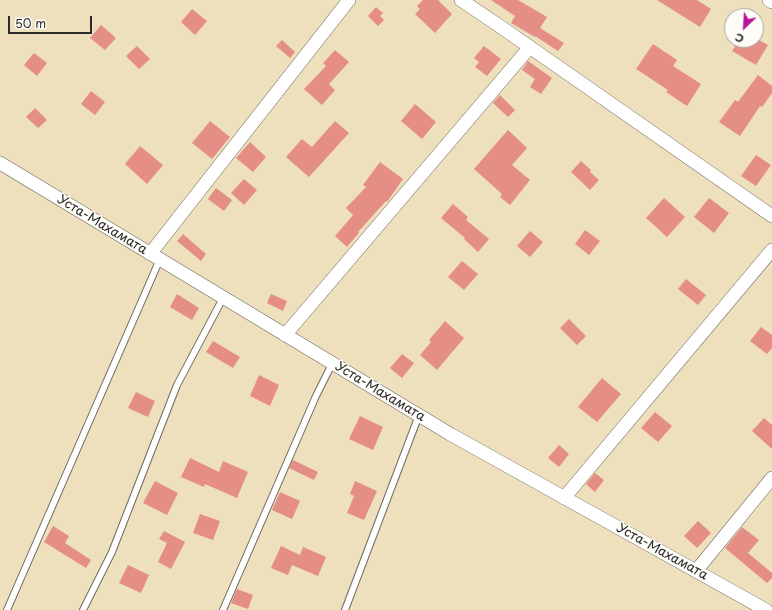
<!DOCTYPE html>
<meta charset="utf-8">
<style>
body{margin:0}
#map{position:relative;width:772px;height:610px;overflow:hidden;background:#eedfbd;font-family:"Playpen Sans",sans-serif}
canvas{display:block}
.north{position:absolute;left:724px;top:8px;width:40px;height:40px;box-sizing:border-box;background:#fdfcf7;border:1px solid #a9a8a5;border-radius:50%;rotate:205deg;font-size:11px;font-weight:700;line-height:16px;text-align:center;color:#2b2b2b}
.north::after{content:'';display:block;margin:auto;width:14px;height:18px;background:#b5179e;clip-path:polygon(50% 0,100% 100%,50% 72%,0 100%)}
.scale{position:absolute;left:8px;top:16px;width:84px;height:18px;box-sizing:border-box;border:2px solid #2b2b2b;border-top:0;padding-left:5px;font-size:12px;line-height:14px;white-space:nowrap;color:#2b2b2b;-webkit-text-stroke:3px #fdfcf7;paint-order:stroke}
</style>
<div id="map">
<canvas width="772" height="610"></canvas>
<div class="north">С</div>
<div class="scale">50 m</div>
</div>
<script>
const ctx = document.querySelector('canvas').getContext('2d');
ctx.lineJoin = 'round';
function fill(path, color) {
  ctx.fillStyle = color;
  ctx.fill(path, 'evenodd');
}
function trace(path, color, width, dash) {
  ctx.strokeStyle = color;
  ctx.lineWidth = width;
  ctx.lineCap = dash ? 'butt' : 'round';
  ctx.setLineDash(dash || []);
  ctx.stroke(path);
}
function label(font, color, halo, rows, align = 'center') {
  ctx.font = font + ' "Playpen Sans",sans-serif';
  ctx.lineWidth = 3;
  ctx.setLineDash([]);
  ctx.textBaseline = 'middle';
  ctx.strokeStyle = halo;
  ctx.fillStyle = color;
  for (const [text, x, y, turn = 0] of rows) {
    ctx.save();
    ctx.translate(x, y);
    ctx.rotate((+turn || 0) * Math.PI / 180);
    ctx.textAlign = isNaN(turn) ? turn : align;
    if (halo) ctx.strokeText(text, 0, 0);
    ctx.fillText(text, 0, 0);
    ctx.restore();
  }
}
fill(new Path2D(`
 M423 0H438L452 14 435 33 415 14 420 9 417 6Z
 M491 0H518L547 17 540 28 564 43 558 51 535 36V37L511 23 515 16Z
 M657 0H697L711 9 700 27Z
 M376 7 383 13 380 16 384 20 378 26 368 16Z
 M192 9 207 21 195 35 181 22Z
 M101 25 116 38 105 50 90 38Z
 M282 40 295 52 290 58 276 46Z
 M739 40H759L768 45 756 65 732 51Z
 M653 44 677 60 673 66 701 84 687 106 666 92 668 90 636 69Z
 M137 46 150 59 139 69 126 56Z
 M484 46 501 59 487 76 475 67 479 62 474 58Z
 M335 50 349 62 329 84 335 90 322 105 304 89 326 66 323 63Z
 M34 53 47 63 37 76 24 65Z
 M528 61 552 78 541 94 530 87 535 79 522 70Z
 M758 75 772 86V93L762 107 760 106 740 136 719 122 735 100 738 102Z
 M91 91 105 102 95 115 81 104Z
 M500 95 515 110 508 117 493 103Z
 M415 104 436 122 422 139 401 121Z
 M35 108 47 120 38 128 26 117Z
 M210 121 230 137 212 159 192 143Z
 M335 121 349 133 309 177 286 157 302 139 312 147Z
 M508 130 527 148 512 165 530 180 510 205 500 197 502 194 474 169Z
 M250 142 266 157 253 172 236 158Z
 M140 146 163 165 147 184 125 164Z
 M756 155 771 165 756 186 741 176Z
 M581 161 591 170 590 172 599 180 590 190 571 172Z
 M380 162 403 179 387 202 386 201 358 232 359 233 347 247 335 236 353 215 346 208 366 187 363 185Z
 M244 179 257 190 244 205 231 193Z
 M216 188 232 200 224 211 208 199Z
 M664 198 685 217 667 237 646 218Z
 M709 198 729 213 714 233 694 217Z
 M453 204 468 217 466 220 489 239 478 252 464 239 465 238 441 218Z
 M585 230 600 241 589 255 575 244Z
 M530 231 543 242 530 257 517 246Z
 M183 234 206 254 201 261 177 241Z
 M462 261 478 274 464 290 448 277Z
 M686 279 706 295 698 305 678 289Z
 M177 294 199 308 192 320 170 307Z
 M271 294 287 301 283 311 267 303Z
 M569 319 586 336 577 345 560 328Z
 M445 321 464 338 437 370 420 355 431 342 429 340Z
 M761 327 772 335V348L767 354 750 341Z
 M213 341 240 357 233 368 206 352Z
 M402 354 414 363 402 378 390 368Z
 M259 375 279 385 270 406 250 396Z
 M602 378 621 394 597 422 578 407Z
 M136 392 155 401 148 417 128 408Z
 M655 412 672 426 658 442 641 428Z
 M360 416 383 427 373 450 349 439Z
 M764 418 772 425V449L752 431Z
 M559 445 569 454 559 467 548 458Z
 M190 458 219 472 223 461 248 472 237 498 205 484 204 487 181 477Z
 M293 460 318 472 314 480 289 468Z
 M595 473 604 480 595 492 586 484Z
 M155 481 178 493 167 515 143 503Z
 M355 481 377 491 364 520 347 513 354 496 350 494Z
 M280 492 300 501 292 519 272 510Z
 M200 514 220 521 213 540 193 533Z
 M698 521 711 533 697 548 684 536Z
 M53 526 69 536 65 543 91 560 86 568 44 542Z
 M742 527 759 540 748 553 772 573V578L767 583 725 548Z
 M164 531 185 542 171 569 158 562 167 543 159 539Z
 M281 546 300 555 303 547 326 557 318 576 292 565 288 575 271 568Z
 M128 565 149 575 141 593 119 583Z
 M237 589 253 595 248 609 231 603Z`), '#e58e85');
const service = new Path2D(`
 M7 610 160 259
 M83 610 112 552 177 385 223 298
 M223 610 316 396 332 364
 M345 610 419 415`);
const minor = new Path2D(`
 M461 0 501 27 772 216
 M769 0 772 2
 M0 163 450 434 766 610
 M150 254 349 0
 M285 335 530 47
 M564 498 772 250
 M696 571 772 478`);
trace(service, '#6f6a5e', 8);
trace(minor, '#6f6a5e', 14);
trace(service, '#fff', 6);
trace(minor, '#fff', 13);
label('13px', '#2b2b2b', '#fdfcf7', [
 ["Уста-Махамата",102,225,31],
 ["Уста-Махамата",380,392,31],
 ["Уста-Махамата",662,552,29]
]);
</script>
